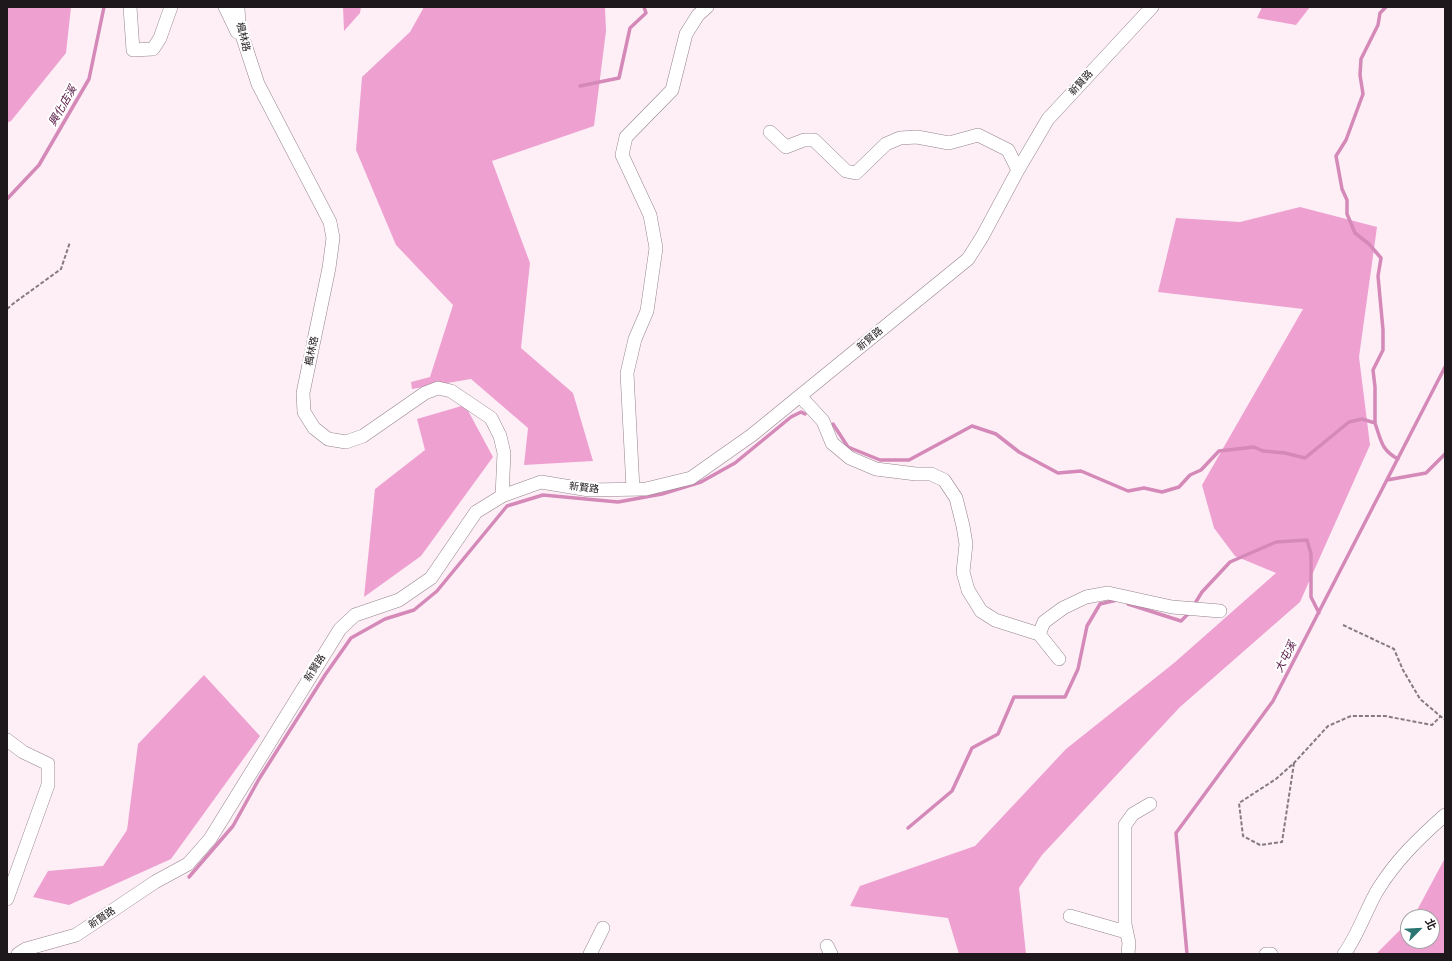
<!DOCTYPE html>
<meta charset="utf-8">
<style>
body{margin:0}
#map{position:relative;width:1452px;height:961px;overflow:hidden;background:#feeff7;font-family:Figtree,"Noto Sans TC",sans-serif}
canvas{display:block}
.frame{position:absolute;inset:0;border:8px solid #1e171b;pointer-events:none}
.north{position:absolute;left:1400px;top:909px;width:40px;height:40px;box-sizing:border-box;background:#fff;border:1px solid #a5a2a4;border-radius:50%;rotate:66deg;font-size:11px;font-weight:700;line-height:16px;text-align:center;color:#1e171b}
.north::after{content:'';display:block;margin:auto;width:14px;height:18px;background:#2b7573;clip-path:polygon(50% 0,100% 100%,50% 72%,0 100%)}
</style>
<div id="map">
<canvas width="1452" height="961"></canvas>
<div class="frame"></div>
<div class="north">北</div>
</div>
<script>
const ctx = document.querySelector('canvas').getContext('2d');
ctx.lineJoin = 'round';
function fill(path, color) {
  ctx.fillStyle = color;
  ctx.fill(path, 'evenodd');
}
function trace(path, color, width, dash) {
  ctx.strokeStyle = color;
  ctx.lineWidth = width;
  ctx.lineCap = dash ? 'butt' : 'round';
  ctx.setLineDash(dash || []);
  ctx.stroke(path);
}
function label(font, color, halo, rows, align = 'center') {
  ctx.font = font + ' Figtree,"Noto Sans TC",sans-serif';
  ctx.lineWidth = 4;
  ctx.setLineDash([]);
  ctx.textBaseline = 'middle';
  ctx.strokeStyle = halo;
  ctx.fillStyle = color;
  for (const [text, x, y, turn = 0] of rows) {
    ctx.save();
    ctx.translate(x, y);
    ctx.rotate((+turn || 0) * Math.PI / 180);
    ctx.textAlign = isNaN(turn) ? turn : align;
    if (halo) ctx.strokeText(text, 0, 0);
    ctx.fillText(text, 0, 0);
    ctx.restore();
  }
}
fill(new Path2D(`
 M7 7H71L66 53 11 121 7 123Z
 M343 7H361L360 13 344 31Z
 M424 7H605L606 31 594 126 492 161 530 263 521 348 573 393 593 461 524 465 528 428 471 379 412 389 411 382 430 377 453 305 396 245 356 150 362 77 410 32Z
 M1262 7H1310L1296 25 1257 18Z
 M1300 207 1377 227 1359 357 1370 445 1300 602 1180 707 1042 855 1019 888 1026 954H959L948 918 850 906 860 886 975 846 1066 749 1174 663 1276 573 1235 556 1214 528 1202 485 1303 309 1158 292 1176 218 1240 222Z
 M465 405 493 457 421 556 364 597 375 489 425 450 417 419Z
 M204 675 260 736 171 859 69 905 33 897 48 871 103 866 127 830 138 744Z
 M1445 858V954H1376L1408 922V941H1432V917H1412L1415 914Z`), '#eea1d0');
trace(new Path2D(`
 M580 86 619 78 630 28 646 13 644 7
 M7 199 39 165 89 79 104 7
 M1375 423V387L1373 370 1383 350V330L1378 276 1381 258 1369 244 1355 233 1347 214V200L1342 189 1336 156 1346 140 1363 94 1360 75 1361 59 1378 25 1380 13 1386 7
 M833 424 848 447 880 460H909L972 426 996 434 1019 452 1058 473 1081 471 1128 491 1144 488 1162 492 1179 487 1190 475 1201 470 1219 451 1254 447 1263 451 1285 453 1305 458 1349 422 1362 419 1375 423C1381 440 1381 450 1398 459
 M1387 480 1426 473 1445 454
 M1128 604 1181 621 1190 612
 M1194 605 1202 592 1230 562 1276 542 1307 540 1311 554V597L1319 613
 M908 828 952 791 972 748 998 734 1014 697H1065L1078 669 1087 626 1100 604 1117 600
 M189 877 233 826 259 779 325 675 351 638 385 619 414 610 437 591 507 506 543 495 618 502 662 494 701 482 735 463 791 417 801 412 805 414
 M1187 954 1176 833 1273 701 1445 367`), '#d489b8', 3.5);
const minor = new Path2D(`
 M130 7 133 50 153 49 160 38 171 7
 M225 7 237 32
 M238 7 239 26 258 84 330 222 333 238 329 268 303 393 304 412 314 428 328 439 346 442 363 436 425 393 438 388 451 391 491 418 500 436 504 453 502 496
 M770 132 786 147 804 140H814L846 171 856 173 886 144 900 138 917 137 949 143 978 135 1008 150 1018 170
 M800 396 823 421 832 443 850 458 876 469 916 474H931L944 480 956 498 963 526 966 544 963 572 968 590 981 611 995 620 1039 634 1059 659
 M633 489 627 373 635 339 647 311 656 248 650 215 622 155 626 137 672 90 686 34 698 15 707 7
 M1039 634 1044 622 1063 608 1086 597 1108 593 1172 607 1220 611
 M7 740 23 752 48 764V785L7 899
 M1070 916 1126 932
 M827 946 831 954
 M18 954 26 949 76 935 155 882 188 864 210 839 340 629 355 615 399 600 431 578 476 512 502 496 541 482 589 490 646 489 691 478 752 435 968 259 982 237 1018 170 1048 119 1152 7
 M590 954 603 928
 M1128 954 1129 943 1125 924V825L1133 814 1150 804
 M1266 954H1271
 M1344 954C1357 937 1366 910 1377 891 1396 860 1418 839 1445 815`);
trace(minor, '#94828c', 14);
trace(new Path2D(`
 M7 309 14 303 61 269 70 242
 M1343 625 1394 649 1403 670 1420 699 1445 720
 M1294 763 1282 842 1260 845 1243 836 1239 803 1276 779 1294 763 1328 726 1351 716H1385L1432 725 1441 716`), '#857a80', 2, [4, 2]);
trace(minor, '#fff', 13);
label('10px', '#1e171b', '#fff', [
 ["楓林路",243,37,76],
 ["新賢路",1081,83,-48],
 ["新賢路",870,339,-40],
 ["楓林路",312,351,-78],
 ["新賢路",584,488,6],
 ["新賢路",315,668,-58],
 ["新賢路",102,918,-34]
]);
label('italic 11px', '#500e3d', '#fff', [
 ["興化店溪",63,106,-60],
 ["大屯溪",1286,657,-63]
]);
</script>
